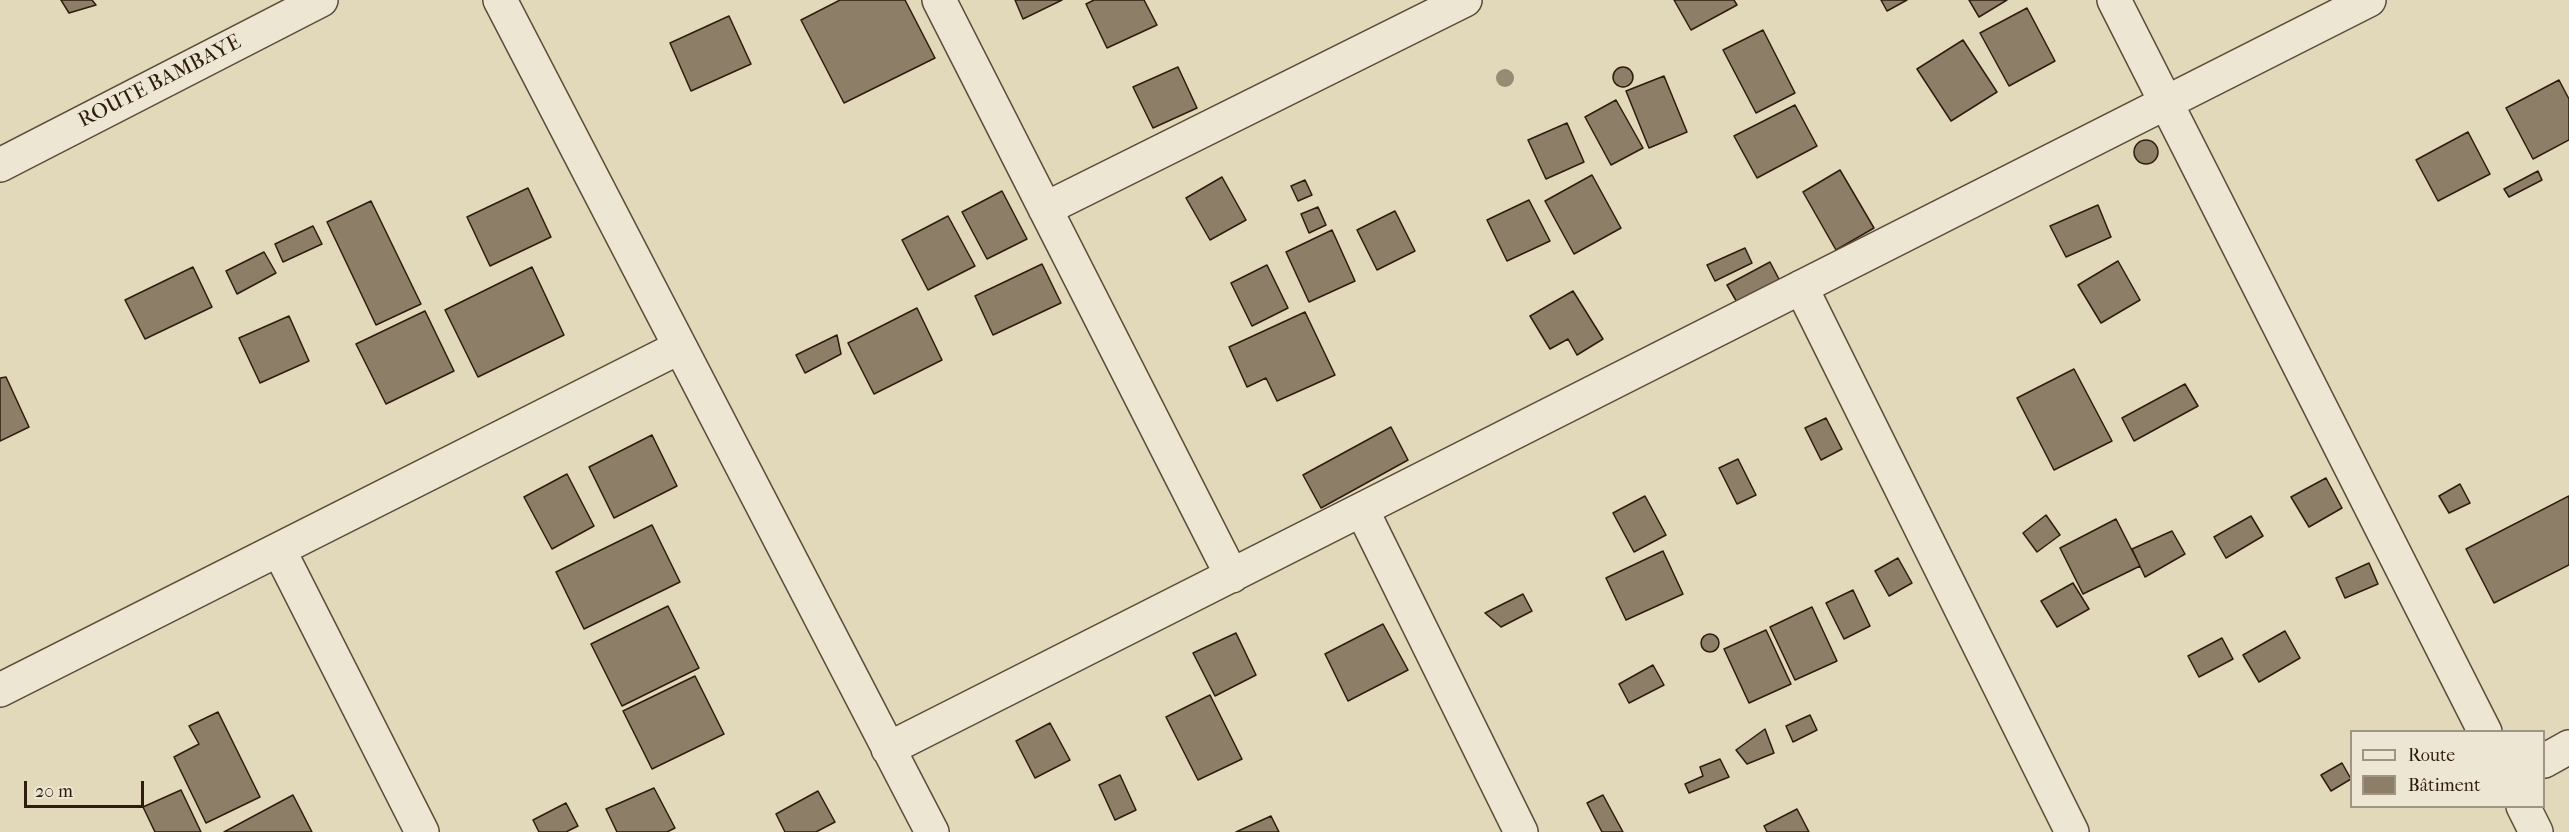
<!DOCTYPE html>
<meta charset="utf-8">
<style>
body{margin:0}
#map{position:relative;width:2569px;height:832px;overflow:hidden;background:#e2d9ba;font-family:"IM FELL French Canon",serif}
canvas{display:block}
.legend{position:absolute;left:2350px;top:730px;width:195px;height:78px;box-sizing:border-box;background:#ece6d2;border:2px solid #a09584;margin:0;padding:8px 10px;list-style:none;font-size:18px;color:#2f1c0e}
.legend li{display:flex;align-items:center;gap:12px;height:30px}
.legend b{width:30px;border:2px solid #a09584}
.scale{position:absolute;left:24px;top:781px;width:120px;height:27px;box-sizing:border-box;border:3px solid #2f1c0e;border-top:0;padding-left:8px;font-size:18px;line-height:21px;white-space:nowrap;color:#2f1c0e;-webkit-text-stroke:4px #ece6d2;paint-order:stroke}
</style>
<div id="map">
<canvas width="2569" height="832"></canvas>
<ul class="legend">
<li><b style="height:8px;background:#ece6d2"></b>Route</li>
<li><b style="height:16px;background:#8c7e67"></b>Bâtiment</li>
</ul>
<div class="scale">20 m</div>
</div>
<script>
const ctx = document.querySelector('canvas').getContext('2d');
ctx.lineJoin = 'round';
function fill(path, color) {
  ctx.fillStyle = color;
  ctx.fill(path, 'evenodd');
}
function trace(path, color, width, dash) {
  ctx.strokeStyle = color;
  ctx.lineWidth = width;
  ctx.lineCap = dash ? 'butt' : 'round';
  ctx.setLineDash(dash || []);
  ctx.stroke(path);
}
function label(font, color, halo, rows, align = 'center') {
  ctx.font = font + ' "IM FELL French Canon",serif';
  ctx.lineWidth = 5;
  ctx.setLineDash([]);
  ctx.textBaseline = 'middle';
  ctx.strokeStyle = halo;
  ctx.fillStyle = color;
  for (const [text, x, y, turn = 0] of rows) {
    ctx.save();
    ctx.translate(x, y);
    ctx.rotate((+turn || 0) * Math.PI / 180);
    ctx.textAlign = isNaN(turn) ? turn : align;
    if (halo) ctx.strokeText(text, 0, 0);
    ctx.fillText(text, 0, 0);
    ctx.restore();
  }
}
const building = new Path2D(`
 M61 0H92L96 5 69 13Z
 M840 0H905L935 58 844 103 801 20Z
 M1015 0H1062L1023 19Z
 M1094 0H1144L1157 25 1107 48 1086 4Z
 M1674 0H1734L1737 5 1691 30Z
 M1881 0H1907L1887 11Z
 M1969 0H2007L1979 17Z
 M2027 8 2055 61 2009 86 1980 33Z
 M729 16 751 64 691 91 670 43Z
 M1763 30 1795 93 1756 113 1723 50Z
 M1963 40 1997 92 1951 121 1917 69Z
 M1178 67 1197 108 1153 128 1133 87Z
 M1613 77a10 10 0 1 1 20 0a10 10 0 1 1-20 0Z
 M1664 76 1687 132 1649 148 1626 91Z
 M2559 80 2569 99V140L2533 159 2506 108Z
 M1616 100 1643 148 1611 165 1585 117Z
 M1795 105 1817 146 1757 178 1734 136Z
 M1567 123 1584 162 1546 179 1528 140Z
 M2468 132 2490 174 2438 201 2416 160Z
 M2134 152a12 12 0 1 1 24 0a12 12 0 1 1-24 0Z
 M1840 170 1874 228 1836 250 1803 192Z
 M2538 171 2542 180 2509 197 2504 189Z
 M1592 175 1621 228 1574 254 1545 201Z
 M1222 177 1246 220 1210 240 1186 198Z
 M1305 180 1312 195 1298 201 1291 186Z
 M528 188 551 237 490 266 467 217Z
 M1002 191 1027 239 987 259 962 212Z
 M1529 200 1550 241 1507 261 1487 220Z
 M371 201 421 304 376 325 327 222Z
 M2098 205 2111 237 2066 257 2050 226Z
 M1318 207 1326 225 1309 233 1301 214Z
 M1395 211 1415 251 1377 270 1357 230Z
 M948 216 975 266 928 290 902 240Z
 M313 226 322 244 283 262 275 244Z
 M1332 230 1355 281 1309 302 1286 252Z
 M1745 248 1752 263 1715 281 1707 265Z
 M264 252 276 273 237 294 226 271Z
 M2118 261 2140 300 2101 323 2078 285Z
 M1770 262 1780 281 1738 304 1727 285Z
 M1042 264 1061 303 993 335 975 296Z
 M1267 265 1288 308 1252 326 1231 283Z
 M193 267 212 307 145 339 125 300Z
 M532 267 564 335 478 377 445 310Z
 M1573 291 1603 339 1577 355 1568 339 1550 349 1530 316Z
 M917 308 942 360 874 394 848 343Z
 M425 311 454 371 386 404 356 344Z
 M1305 312 1335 375 1277 401 1266 378 1247 387 1229 347Z
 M289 316 309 361 260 383 239 338Z
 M837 335 841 354 805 373 796 355Z
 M2074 369 2112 441 2054 470 2017 398Z
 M6 377 29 427 0 441V378Z
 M2185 384 2198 406 2134 441 2122 418Z
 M1826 418 1842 449 1821 460 1805 428Z
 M1391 427 1408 460 1321 508 1303 475Z
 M652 435 677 486 614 518 589 467Z
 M1738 459 1756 495 1737 504 1719 468Z
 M567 474 594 526 552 549 524 497Z
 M2326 478 2342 508 2309 527 2291 497Z
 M2460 484 2470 503 2449 513 2439 496Z
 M1645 496 1666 535 1634 552 1613 513Z
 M2569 496V565L2494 603 2466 549Z
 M2046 515 2060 535 2037 552 2023 533Z
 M2251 516 2263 536 2226 558 2214 537Z
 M2116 519 2140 566 2083 594 2060 548Z
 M652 525 680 582 584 629 556 572Z
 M2172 531 2185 554 2145 577 2132 549Z
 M1663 551 1683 594 1626 620 1606 578Z
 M1898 558 1912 583 1889 596 1875 571Z
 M2369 563 2378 584 2345 598 2336 578Z
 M2073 583 2089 609 2057 627 2041 601Z
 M1853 590 1870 626 1844 639 1826 603Z
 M1523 594 1532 611 1501 627 1485 613Z
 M668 606 699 668 622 706 591 644Z
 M1812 607 1837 661 1795 680 1770 627Z
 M1383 624 1408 670 1348 701 1325 654Z
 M1766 630 1791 684 1749 703 1724 649Z
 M2285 631 2300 658 2259 682 2243 655Z
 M1236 633 1256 675 1215 696 1193 653Z
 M1701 643a9 9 0 1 1 18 0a9 9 0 1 1-18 0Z
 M2222 638 2233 659 2199 677 2188 656Z
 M1653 665 1664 685 1629 703 1619 684Z
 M695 676 724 734 652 769 623 711Z
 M1210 695 1242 759 1198 780 1166 717Z
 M218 712 260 797 206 823 174 757 199 744 189 726Z
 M1810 715 1817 730 1793 742 1786 726Z
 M1050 723 1070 760 1035 778 1016 741Z
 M1765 729 1774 753 1747 764 1736 750Z
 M1720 759 1729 777 1689 793 1685 784 1703 776 1700 767Z
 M2342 763 2351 779 2331 791 2321 775Z
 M1120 775 1136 810 1115 820 1099 785Z
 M654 788 675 828 667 832H617L606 809Z
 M181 790 201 832H155L143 807Z
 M818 791 835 822 816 832H785L776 814Z
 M293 795 312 832H224Z
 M1603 795 1623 832H1602L1587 803Z
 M566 803 578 826 566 832H539L533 820Z
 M1797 809 1809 832H1767L1764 826Z
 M1271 816 1279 832H1236Z`);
fill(building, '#8c7e67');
trace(building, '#2f1c0e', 1.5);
const minor = new Path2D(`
 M500 0 932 832
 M939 0 1232 576
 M2114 0 2485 732
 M0 165 321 0
 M1045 209 1465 0
 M1801 287 2072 832
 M1362 510 1521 832
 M279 550 422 832
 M0 690 680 347
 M888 749 2369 0
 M2544 761 2569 747
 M2523 806 2536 832`);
trace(minor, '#5c4b39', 36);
trace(minor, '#ece6d2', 33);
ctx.fillStyle = '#988b73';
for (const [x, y] of [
 [1505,78]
]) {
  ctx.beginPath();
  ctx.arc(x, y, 9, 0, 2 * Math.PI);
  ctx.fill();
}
label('21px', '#2f1c0e', '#ece6d2', [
 ["ROUTE BAMBAYE",160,82,-27]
]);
</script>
